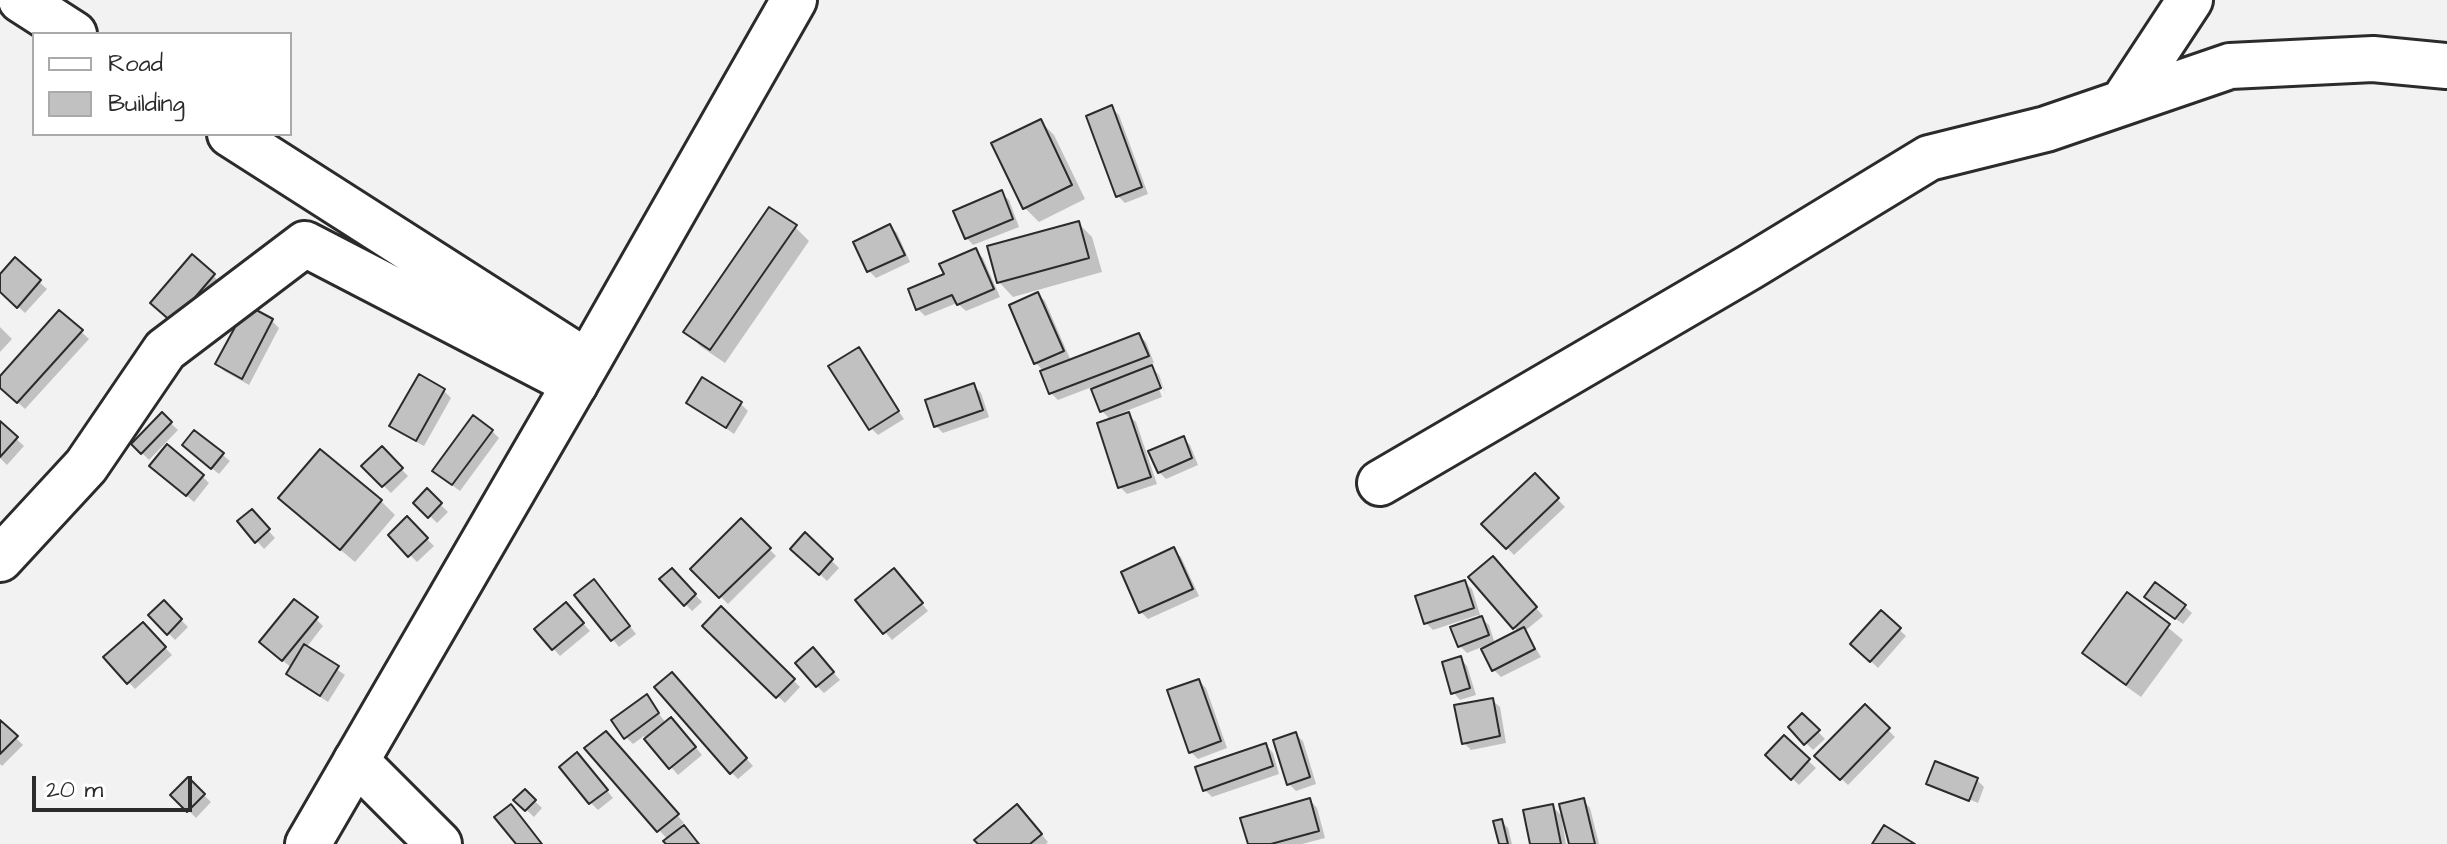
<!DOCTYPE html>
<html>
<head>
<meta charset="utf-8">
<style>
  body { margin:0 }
  #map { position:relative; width:2447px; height:844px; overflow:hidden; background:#f2f2f2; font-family:"Architects Daughter",sans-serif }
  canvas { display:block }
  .legend { position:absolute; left:32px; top:32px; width:260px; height:104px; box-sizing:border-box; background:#fff; border:2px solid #aaa; margin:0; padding:10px 14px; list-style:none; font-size:24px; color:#2b2b2b }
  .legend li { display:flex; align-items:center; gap:16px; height:40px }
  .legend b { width:40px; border:2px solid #aaa }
  .scale { position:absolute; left:32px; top:776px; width:160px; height:36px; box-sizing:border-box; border:4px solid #2b2b2b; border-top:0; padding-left:10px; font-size:24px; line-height:28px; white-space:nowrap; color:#2b2b2b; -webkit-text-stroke:6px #fff; paint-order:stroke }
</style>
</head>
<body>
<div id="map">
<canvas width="2447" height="844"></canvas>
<ul class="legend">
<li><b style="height:10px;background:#fff"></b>Road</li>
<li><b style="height:22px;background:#c1c1c1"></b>Building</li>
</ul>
<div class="scale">20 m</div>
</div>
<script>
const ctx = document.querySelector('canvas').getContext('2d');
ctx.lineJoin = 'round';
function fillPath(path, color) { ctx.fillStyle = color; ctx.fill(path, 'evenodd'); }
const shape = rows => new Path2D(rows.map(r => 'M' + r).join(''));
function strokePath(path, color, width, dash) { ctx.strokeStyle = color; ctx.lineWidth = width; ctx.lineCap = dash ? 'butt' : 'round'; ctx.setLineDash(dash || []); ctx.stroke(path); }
fillPath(shape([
  [1112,108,1119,115,1148,194,1125,203,1118,196],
  [1040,121,1054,135,1085,199,1039,222,1024,207],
  [1001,193,1009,200,1019,227,973,245,966,237],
  [1078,223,1092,237,1102,272,1013,297,999,282],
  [890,226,897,233,910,262,876,278,869,271],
  [795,227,809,241,725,363,700,346,686,331],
  [976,251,983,258,1000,297,966,311,957,303,925,316,918,309,946,275],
  [193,257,221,283,181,329],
  [15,260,47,289,25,313,0,290,0,277],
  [1038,294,1045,301,1071,361,1139,335,1146,342,1154,363,1149,365,1159,375,1166,395,1157,374,1153,374,1162,397,1111,417,1113,420,1128,415,1136,422,1157,484,1127,494,1120,487,1111,420,1102,411,1092,387,1058,400,1051,393,1044,372,1036,363,1011,306],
  [248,308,272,321,279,328,249,385,224,371,217,364],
  [60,312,89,339,25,409,0,386,0,379],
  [0,327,12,339,0,352],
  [858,350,904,419,878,435,871,428],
  [974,386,981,393,989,417,943,433,936,426],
  [444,391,451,398,424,446,399,433,392,425],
  [688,402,741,404,748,411,734,434],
  [162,415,178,430,149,460,133,444],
  [0,424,24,446,7,465,0,458],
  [492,431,499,438,460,491,442,478],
  [194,432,230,461,219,474,191,452],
  [1183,438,1190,445,1198,465,1166,479,1159,472],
  [382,449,408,476,391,493,364,466],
  [159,472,202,476,209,483,194,502],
  [1535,476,1565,507,1514,555,1484,524],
  [427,491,448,512,437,523,416,502],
  [381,501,395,515,355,562,295,512],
  [258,519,275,538,264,549,240,522],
  [407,519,434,546,417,562,390,535],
  [741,521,776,556,728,604,693,569],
  [805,535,839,568,827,581,793,548],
  [1173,550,1181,557,1199,596,1148,619,1141,612],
  [1500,566,1543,616,1525,631,1541,657,1501,677,1494,670,1482,647,1467,653,1460,646,1480,619,1478,615,1433,630,1426,623,1464,582,1472,589,1481,618,1489,625,1495,644,1519,632,1514,627],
  [672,571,702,602,692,611,662,579],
  [901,578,928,611,892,640,858,600],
  [601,589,636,634,619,647,577,595],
  [2128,595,2183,640,2141,697,2099,667,2085,653],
  [164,603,188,627,175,640,151,615],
  [2154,604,2184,606,2192,613,2183,624],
  [721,609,800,687,785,703,705,626],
  [573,612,590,631,560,656,537,630],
  [1881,613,1906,636,1878,668,1853,644],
  [316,619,323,626,306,648,345,675,328,702,295,681,288,674,292,668,268,649],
  [143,624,172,655,135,689,106,658],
  [820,657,840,680,824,693,817,686],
  [1460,658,1467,666,1476,695,1460,700,1453,692],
  [1199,681,1206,688,1227,748,1198,759,1191,752],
  [679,682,753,766,738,779,731,772],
  [646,697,666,723,678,726,702,755,678,775,644,736,633,744,626,737],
  [1492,700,1500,707,1506,743,1471,750,1464,743],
  [1865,707,1895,737,1848,785,1817,756],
  [1802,715,1825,739,1813,750,1790,727],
  [0,722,23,745,2,766,0,764],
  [1295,734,1303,741,1316,784,1296,791,1289,784],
  [1784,738,1816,768,1799,785,1768,755],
  [613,740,684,823,681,825,698,844,668,844,668,840,587,749],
  [1266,745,1273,753,1279,774,1212,797,1205,790],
  [584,762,613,798,598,810,591,803],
  [188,780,211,802,196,818,173,795],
  [1977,780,1984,787,1978,803,1935,785,1935,789,1929,783],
  [525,792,542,808,534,817,516,800],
  [1310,800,1317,808,1325,838,1302,844,1250,844],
  [1583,800,1590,808,1599,844,1571,844],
  [1552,806,1561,815,1566,844,1532,844],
  [1024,813,1048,842,1046,844,981,844],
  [1501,821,1508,828,1512,844,1501,844]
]), '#0003');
const building = shape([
  [1112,105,1142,187,1116,197,1086,116,1112,105],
  [1041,119,1072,185,1023,209,991,143,1041,119],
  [1002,190,1013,219,965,239,953,211,1002,190],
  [769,207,797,225,710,350,683,332,769,207],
  [1079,221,1089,258,997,283,987,246,1079,221],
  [890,224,905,255,867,272,853,242,890,224],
  [976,248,994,289,957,305,952,295,916,310,908,289,944,274,939,264,976,248],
  [192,254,215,274,173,323,150,303,192,254],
  [15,257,41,280,17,308,0,292,0,274,15,257],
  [1038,292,1064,351,1034,364,1009,305,1038,292],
  [247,305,273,319,242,379,215,364,247,305],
  [59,310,83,330,17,403,0,388,0,376,59,310],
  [1139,333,1149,356,1049,394,1040,371,1139,333],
  [859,347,899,411,869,430,828,366,859,347],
  [1152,365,1161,388,1100,412,1091,389,1152,365],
  [419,374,445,389,416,441,389,426,419,374],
  [702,377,742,402,726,428,686,403,702,377],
  [974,383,983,410,934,427,925,400,974,383],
  [162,412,172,422,141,454,131,444,162,412],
  [1129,412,1151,477,1118,488,1097,423,1129,412],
  [473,415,493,430,452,485,432,471,473,415],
  [0,421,18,437,0,457,0,421],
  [194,430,224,453,211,469,182,445,194,430],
  [1184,436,1192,458,1158,473,1148,451,1184,436],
  [167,444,204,475,186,496,149,466,167,444],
  [382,446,403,468,382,487,361,466,382,446],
  [320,449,382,500,340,550,278,498,320,449],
  [1535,473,1559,498,1506,549,1481,524,1535,473],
  [427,488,442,503,428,518,413,503,427,488],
  [252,509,270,529,255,543,237,521,252,509],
  [407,516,428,538,408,557,388,535,407,516],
  [741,518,771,548,719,598,690,569,741,518],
  [805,532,833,559,819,575,790,549,805,532],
  [1174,547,1193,589,1139,613,1121,572,1174,547],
  [1493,556,1537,607,1513,629,1468,577,1493,556],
  [672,568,696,594,684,606,659,579,672,568],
  [894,568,923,603,883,634,855,600,894,568],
  [594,579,630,626,611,641,574,595,594,579],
  [1465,580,1474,608,1424,624,1415,596,1465,580],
  [2155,582,2186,605,2175,619,2144,597,2155,582],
  [2127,592,2170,624,2126,685,2082,653,2127,592],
  [294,599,318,617,282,661,259,642,294,599],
  [164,600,182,619,167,635,148,615,164,600],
  [566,602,584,623,552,650,534,629,566,602],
  [721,606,795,679,776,698,702,626,721,606],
  [1881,610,1901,628,1870,662,1850,644,1881,610],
  [1482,616,1489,635,1458,647,1450,627,1482,616],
  [143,622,166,647,127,684,103,657,143,622],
  [1524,627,1535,649,1492,671,1481,649,1524,627],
  [304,644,339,666,320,696,286,674,304,644],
  [813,647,834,672,816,687,795,663,813,647],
  [1461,656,1470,688,1451,694,1442,662,1461,656],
  [672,672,747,758,730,774,654,687,672,672],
  [1199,679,1221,741,1189,753,1167,690,1199,679],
  [647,694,659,713,624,739,611,720,647,694],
  [1493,698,1500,736,1462,744,1454,705,1493,698],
  [1865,704,1890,728,1840,780,1814,756,1865,704],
  [1802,713,1820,730,1804,745,1788,727,1802,713],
  [671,717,696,747,669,769,644,739,671,717],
  [0,720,18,736,0,754,0,720],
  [606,731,679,814,657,832,584,748,606,731],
  [1296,732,1310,777,1287,785,1273,740,1296,732],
  [1784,735,1810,759,1791,780,1765,755,1784,735],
  [1266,743,1273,766,1203,791,1195,767,1266,743],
  [577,752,608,790,589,804,559,767,577,752],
  [1935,761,1978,778,1969,801,1926,784,1935,761],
  [188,777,205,794,187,812,170,795,188,777],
  [525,789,536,800,525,811,513,800,525,789],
  [1310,798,1319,831,1271,844,1248,844,1240,818,1310,798],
  [1584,798,1595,844,1569,844,1559,804,1584,798],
  [511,804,542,844,516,844,494,817,511,804],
  [1017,804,1042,834,1030,844,978,844,974,840,1017,804],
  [1553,804,1561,844,1530,844,1523,810,1553,804],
  [1502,819,1508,844,1499,844,1493,821,1502,819],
  [684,825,699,844,666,844,663,841,684,825],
  [1884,825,1915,844,1872,844,1884,825]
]);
fillPath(building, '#c1c1c1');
strokePath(building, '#2b2b2b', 2);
const minor = shape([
  [21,0,74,34],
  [2123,102,2190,0],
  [230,134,579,357],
  [1380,483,1750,267,1929,158,2046,129,2230,66,2373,59,2447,66],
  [0,559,86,466,165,350,305,244,575,384],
  [356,761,439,844]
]);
const secondary = shape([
  [308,844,587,363,794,0]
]);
strokePath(minor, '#2b2b2b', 50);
strokePath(secondary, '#2b2b2b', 50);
strokePath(minor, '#fff', 44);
strokePath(secondary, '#fff', 44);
</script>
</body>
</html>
